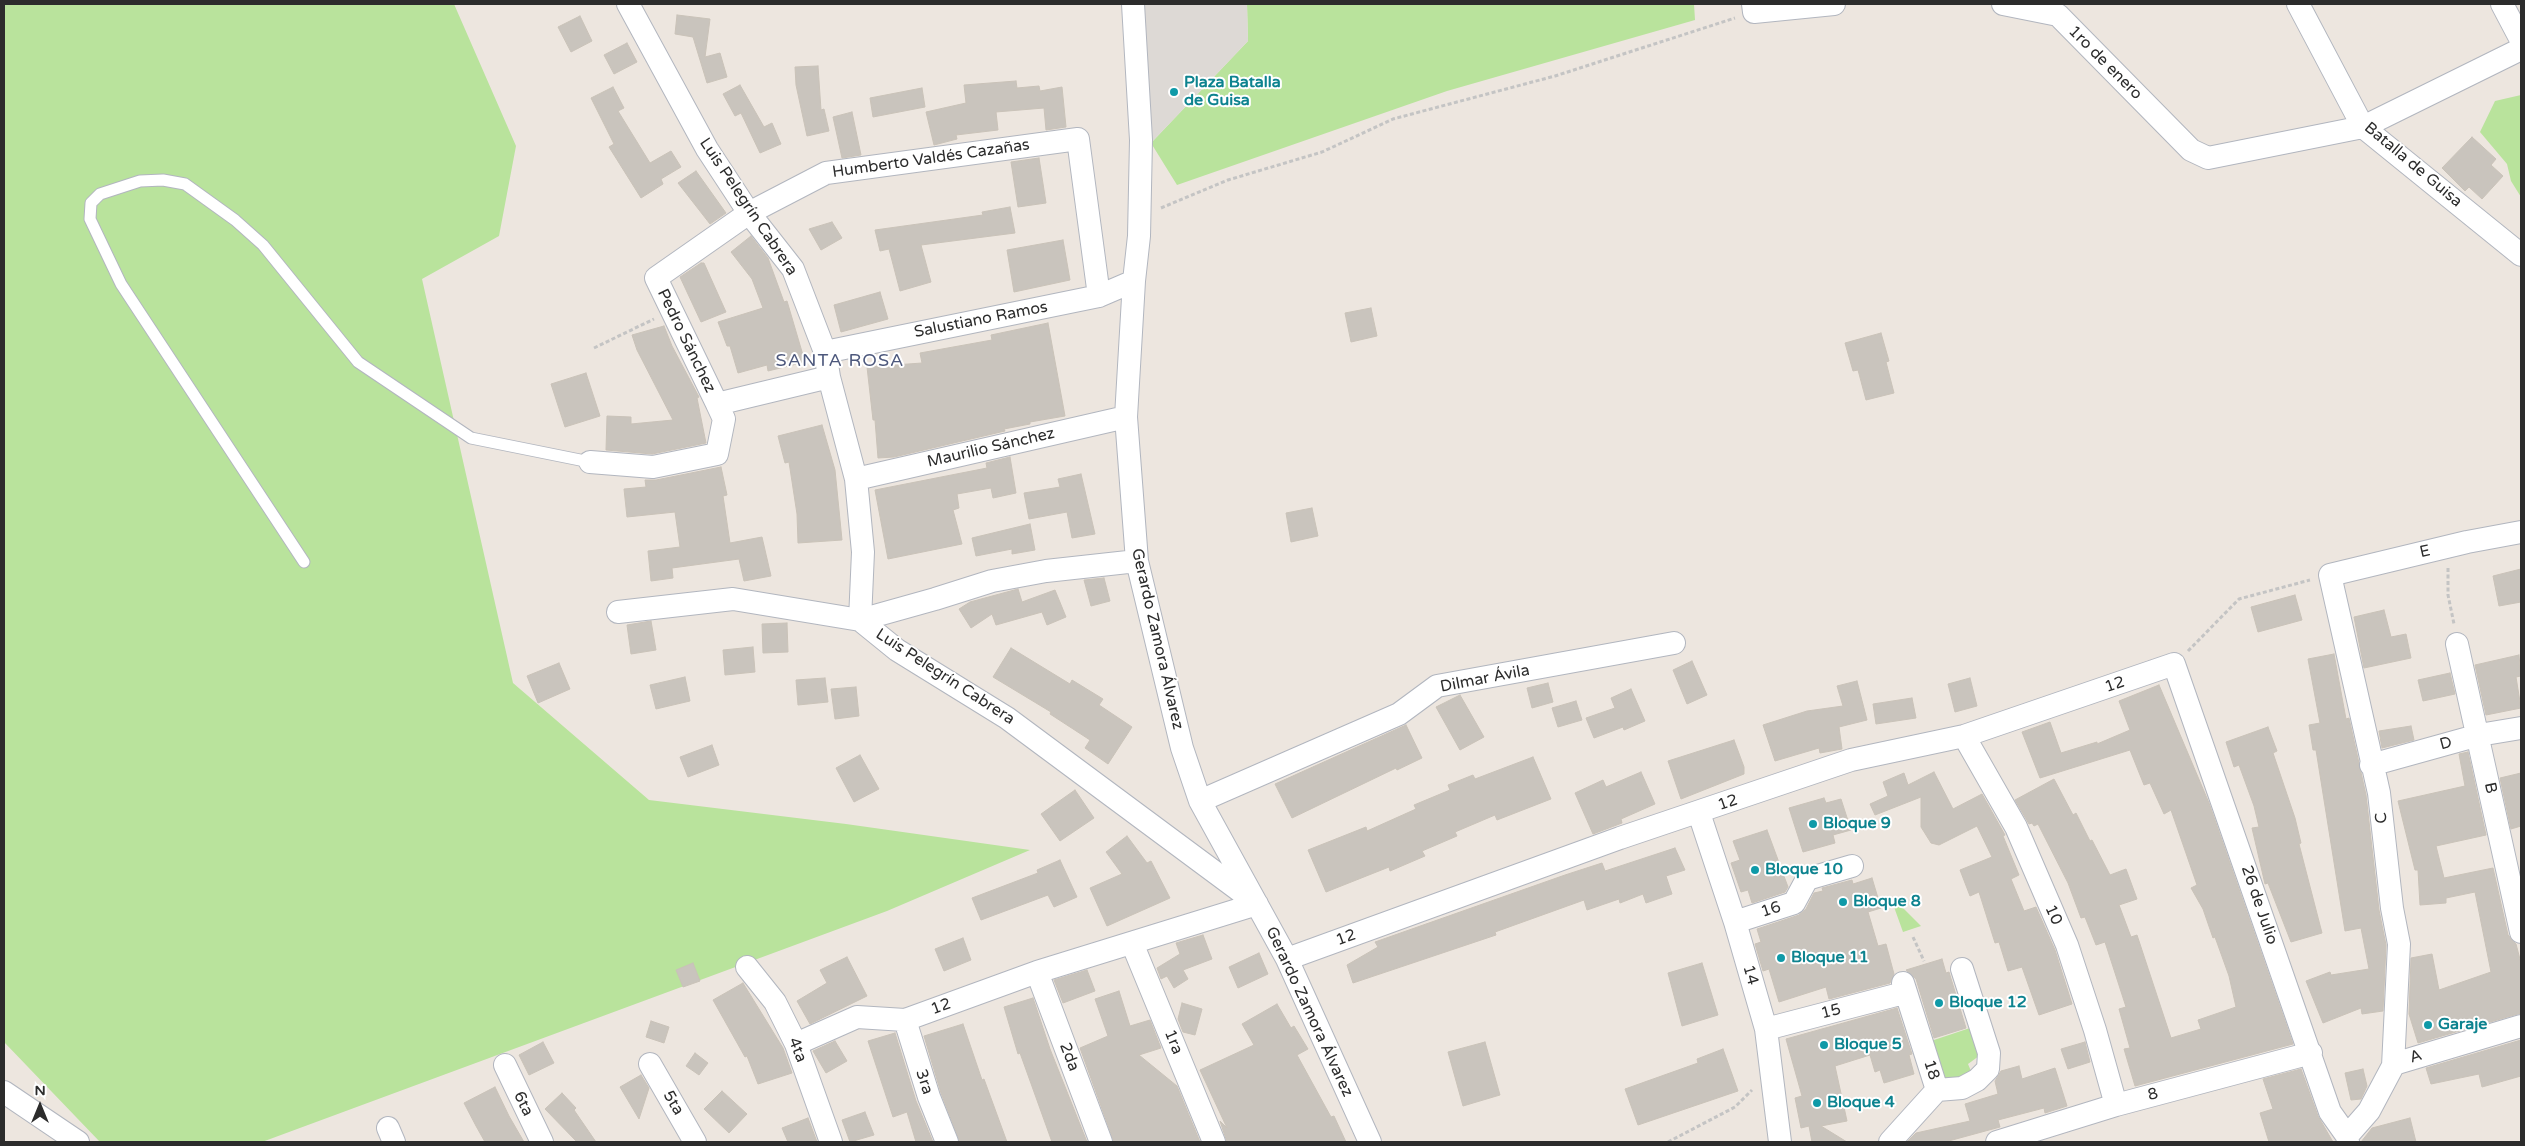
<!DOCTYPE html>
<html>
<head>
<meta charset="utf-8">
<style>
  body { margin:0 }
  #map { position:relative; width:2525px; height:1146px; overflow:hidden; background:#ede6df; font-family:"Varela Round",sans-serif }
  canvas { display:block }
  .frame { position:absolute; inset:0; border:5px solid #2c2c2c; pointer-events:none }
  .north { position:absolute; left:15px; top:1081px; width:50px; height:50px; -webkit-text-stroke:4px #fff; paint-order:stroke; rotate:0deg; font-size:14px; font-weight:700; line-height:20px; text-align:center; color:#2c2c2c }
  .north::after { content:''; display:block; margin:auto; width:18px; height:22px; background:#2c2c2c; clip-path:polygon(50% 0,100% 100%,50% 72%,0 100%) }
</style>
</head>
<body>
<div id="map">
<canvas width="2525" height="1146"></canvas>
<div class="frame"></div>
<div class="north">N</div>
</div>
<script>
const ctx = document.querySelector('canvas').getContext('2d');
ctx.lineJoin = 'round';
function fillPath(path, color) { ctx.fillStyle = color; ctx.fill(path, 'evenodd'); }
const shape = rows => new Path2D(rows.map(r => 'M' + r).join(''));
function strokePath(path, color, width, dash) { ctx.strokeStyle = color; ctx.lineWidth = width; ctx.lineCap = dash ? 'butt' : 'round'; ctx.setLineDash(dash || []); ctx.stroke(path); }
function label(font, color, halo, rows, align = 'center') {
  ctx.font = font + ' "Varela Round",sans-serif'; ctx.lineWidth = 4; ctx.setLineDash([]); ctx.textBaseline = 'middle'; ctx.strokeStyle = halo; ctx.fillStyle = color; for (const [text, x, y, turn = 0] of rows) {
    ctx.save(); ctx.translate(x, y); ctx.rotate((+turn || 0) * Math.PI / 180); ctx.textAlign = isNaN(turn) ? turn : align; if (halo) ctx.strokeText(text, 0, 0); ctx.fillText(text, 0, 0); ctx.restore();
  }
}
fillPath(shape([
  [4,4,454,4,516,146,499,236,422,279,513,683,649,800,846,824,1030,850,887,911,262,1142,100,1142,4,1042],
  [1247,4,1694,4,1695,20,1447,91,1177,185,1151,143,1248,41],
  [2521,95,2521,197,2511,181,2507,164,2480,132,2495,101],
  [1900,905,1921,926,1903,932,1894,907],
  [1970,1028,1979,1056,1968,1064,1973,1076,1943,1084,1931,1041]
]), '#b9e39c');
fillPath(shape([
  [1142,4,1247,4,1248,41,1151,143]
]), '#ddd9d5');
const building = shape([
  [677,15,710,19,705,57,720,53,727,77,707,83,693,37,675,34,677,15],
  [580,16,592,41,571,52,558,27,580,16],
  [627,43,637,62,614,74,604,55,627,43],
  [818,66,821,110,824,109,829,131,807,136,796,85,795,67,818,66],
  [1016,81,1017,88,1039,86,1040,91,1062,87,1066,127,1046,130,1044,108,996,112,998,130,956,135,957,139,934,145,926,112,966,103,964,85,1016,81],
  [740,85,764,127,772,123,781,144,760,153,741,113,735,116,723,94,740,85],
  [613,87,624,108,618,111,650,163,671,151,681,167,661,179,663,184,641,198,609,147,614,144,591,98,613,87],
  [922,88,925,107,873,117,870,98,922,88],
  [852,112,861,155,842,158,833,117,852,112],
  [2472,137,2496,159,2491,165,2503,176,2482,199,2469,187,2465,191,2442,168,2472,137],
  [1039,158,1046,203,1018,207,1011,162,1039,158],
  [696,171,726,213,710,224,678,183,696,171],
  [1010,207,1015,233,921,245,931,282,900,291,889,249,880,251,875,230,983,215,982,212,1010,207],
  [832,222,842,238,821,250,809,229,832,222],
  [751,236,768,258,784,302,787,301,805,362,768,371,767,365,738,373,730,346,727,346,718,322,763,308,752,279,731,252,751,236],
  [1063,240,1070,280,1014,292,1007,250,1063,240],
  [701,263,704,263,726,312,701,322,680,277,701,263],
  [880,292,888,319,841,332,834,305,880,292],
  [1371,308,1377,336,1351,342,1345,313,1371,308],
  [1048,323,1065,416,1030,422,1030,424,1004,429,1005,431,894,457,878,458,875,420,873,420,867,367,922,363,920,353,992,340,991,335,1048,323],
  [664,326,672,346,699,397,697,398,706,443,652,454,606,450,607,416,631,417,631,424,673,420,637,350,632,335,664,326],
  [1881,333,1889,361,1886,362,1894,393,1866,400,1858,370,1853,371,1845,343,1881,333],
  [586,373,600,416,565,427,551,384,586,373],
  [822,425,835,470,842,540,798,543,797,514,789,462,785,463,778,436,822,425],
  [1010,457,1016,493,993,498,991,488,957,494,959,508,953,510,962,544,888,559,875,490,987,468,986,463,1010,457],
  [721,467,727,495,723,496,730,543,762,537,771,576,744,581,739,559,672,568,673,578,651,581,648,551,680,547,675,512,627,517,624,489,646,487,645,480,656,480,721,467],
  [1081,474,1095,534,1072,538,1067,512,1029,519,1024,493,1060,487,1058,479,1081,474],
  [1312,508,1318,536,1291,542,1286,513,1312,508],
  [1030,524,1035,550,1012,554,1012,549,976,556,972,538,1030,524],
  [2521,569,2521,602,2499,606,2493,576,2521,569],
  [1104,578,1110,601,1091,606,1084,580,1104,578],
  [1018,589,1022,602,1055,590,1066,617,1047,625,1042,612,996,625,992,614,971,628,959,609,970,602,1018,589],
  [2295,595,2302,620,2258,632,2251,607,2295,595],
  [2384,610,2391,637,2406,634,2411,658,2364,668,2354,617,2384,610],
  [651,621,656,650,631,654,627,625,651,621],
  [787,623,788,652,763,653,762,624,787,623],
  [753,647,755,672,725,675,723,650,753,647],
  [1011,648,1070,684,1072,680,1103,699,1099,705,1132,727,1108,764,1085,748,1090,740,1050,714,1051,712,993,677,1011,648],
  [2334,654,2346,719,2349,718,2366,795,2379,910,2386,945,2383,1011,2362,1014,2361,1008,2323,1023,2306,981,2330,972,2331,975,2369,969,2361,928,2345,931,2316,750,2313,750,2309,725,2320,723,2308,659,2334,654],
  [2519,655,2521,676,2516,677,2521,708,2486,715,2475,665,2519,655],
  [1692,661,1707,695,1687,704,1673,670,1692,661],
  [559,663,570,689,538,703,527,676,559,663],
  [2450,673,2455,694,2423,701,2418,680,2450,673],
  [685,677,690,701,656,709,650,685,685,677],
  [825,678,828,702,798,705,796,680,825,678],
  [1970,678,1977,706,1955,712,1948,684,1970,678],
  [1857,681,1867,720,1839,727,1842,749,1820,753,1819,748,1775,761,1763,725,1807,711,1843,706,1837,686,1857,681],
  [1548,683,1553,702,1532,708,1527,688,1548,683],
  [2159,685,2209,803,2293,1044,2135,1086,2124,1049,2130,1048,2119,1009,2126,1007,2105,942,2096,945,2085,917,2081,918,2068,883,2038,824,2034,826,2032,823,2029,824,2015,800,2054,779,2073,815,2076,813,2090,841,2092,840,2110,875,2126,869,2137,899,2119,905,2131,937,2137,935,2171,1038,2201,1029,2198,1020,2236,1007,2229,976,2215,937,2213,938,2203,909,2191,888,2197,885,2171,810,2164,814,2150,783,2144,785,2130,750,2040,778,2022,732,2050,722,2061,753,2097,742,2097,744,2130,730,2119,701,2159,685],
  [856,687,859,716,835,719,831,689,856,687],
  [1631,689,1645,721,1624,730,1623,727,1594,738,1586,718,1615,708,1611,698,1631,689],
  [1460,695,1484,737,1460,750,1436,707,1460,695],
  [1912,698,1916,718,1876,724,1873,704,1912,698],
  [1576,701,1582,720,1558,727,1552,708,1576,701],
  [1406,725,1422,758,1397,770,1396,768,1292,818,1275,784,1406,725],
  [2411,726,2414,740,2382,748,2379,731,2411,726],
  [2268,727,2277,751,2273,753,2295,818,2301,843,2299,844,2322,933,2291,942,2268,883,2265,884,2252,828,2259,827,2254,806,2239,765,2234,767,2226,742,2268,727],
  [1734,740,1744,767,1744,774,1681,799,1668,761,1734,740],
  [712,745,719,765,688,777,680,757,712,745],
  [2468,752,2486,835,2436,846,2444,878,2493,868,2508,935,2516,944,2521,963,2521,1013,2418,1043,2409,1014,2411,958,2432,954,2439,990,2491,972,2475,892,2446,898,2446,903,2420,905,2418,870,2415,870,2398,801,2465,786,2459,754,2468,752],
  [860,755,879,789,854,802,836,768,860,755],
  [1533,757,1551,799,1497,820,1495,815,1455,832,1457,836,1422,851,1425,856,1390,871,1389,867,1326,892,1308,850,1366,827,1367,831,1416,809,1414,805,1450,790,1448,785,1473,775,1475,779,1533,757],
  [1641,772,1655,804,1621,819,1622,823,1593,834,1575,793,1603,780,1606,787,1641,772],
  [1934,772,1953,809,1982,794,2005,835,2003,836,2019,875,2011,879,2024,911,2036,907,2055,950,2072,1004,2039,1015,2022,967,2008,971,1999,942,1995,943,1979,892,1970,896,1960,870,1992,857,1977,826,1939,845,1931,843,1921,827,1921,797,1875,815,1870,804,1888,796,1883,782,1904,773,1908,785,1934,772],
  [2521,773,2521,826,2511,829,2500,778,2521,773],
  [1075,790,1094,818,1060,841,1041,814,1075,790],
  [1824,798,1826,803,1841,799,1851,830,1833,835,1835,843,1803,852,1789,808,1824,798],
  [1767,830,1788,887,1785,892,1752,903,1748,890,1741,892,1731,863,1740,860,1733,841,1767,830],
  [1127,836,1147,863,1151,861,1170,898,1107,926,1090,888,1122,874,1106,852,1127,836],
  [1675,848,1685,870,1666,876,1672,894,1646,903,1643,894,1620,903,1619,899,1587,910,1584,900,1495,932,1496,935,1353,983,1347,965,1378,947,1375,942,1565,875,1602,863,1605,871,1675,848],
  [1060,860,1077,897,1054,907,1048,895,981,920,972,898,1038,873,1037,870,1060,860],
  [1872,878,1881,908,1868,912,1878,946,1886,944,1894,974,1890,983,1829,999,1826,987,1779,1002,1769,969,1763,971,1755,944,1761,942,1757,929,1799,915,1806,909,1814,893,1823,891,1822,888,1852,880,1853,884,1872,878],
  [1203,935,1212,959,1183,970,1188,979,1174,988,1167,976,1161,979,1157,968,1180,954,1176,943,1203,935],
  [963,938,971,960,944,971,935,949,963,938],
  [1259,953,1268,974,1238,988,1229,967,1259,953],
  [847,957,867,996,810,1024,797,1001,827,983,820,970,847,957],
  [1942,959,1946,973,1949,972,1966,1028,1934,1038,1916,979,1906,970,1942,959],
  [693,963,700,981,683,987,676,970,693,963],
  [1702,963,1718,1015,1682,1026,1668,973,1702,963],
  [1087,970,1095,991,1063,1003,1054,980,1087,970],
  [743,983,783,1048,792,1073,758,1084,747,1056,745,1057,713,1000,743,983],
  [1119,991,1130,1026,1150,1020,1161,1048,1139,1055,1177,1086,1200,1142,1114,1142,1080,1048,1108,1036,1095,999,1119,991],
  [1033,998,1050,1049,1087,1142,1052,1142,1020,1053,1018,1054,1004,1007,1033,998],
  [1182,1003,1202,1009,1195,1035,1183,1032,1178,1019,1182,1003],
  [1277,1004,1291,1028,1294,1026,1308,1049,1297,1055,1331,1117,1334,1116,1346,1142,1227,1142,1220,1121,1227,1128,1200,1070,1254,1045,1242,1024,1277,1004],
  [1897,1008,1912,1054,1909,1055,1914,1074,1884,1083,1880,1070,1875,1072,1870,1055,1835,1066,1847,1121,1821,1126,1847,1142,1812,1142,1809,1126,1801,1128,1795,1098,1802,1096,1786,1039,1897,1008],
  [651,1021,669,1027,664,1043,646,1037,651,1021],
  [963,1024,982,1080,984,1079,1007,1142,960,1142,941,1093,924,1036,963,1024],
  [895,1033,916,1101,933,1142,916,1142,907,1112,893,1117,868,1041,895,1033],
  [2521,1040,2521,1076,2482,1087,2479,1074,2431,1084,2426,1068,2521,1040],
  [835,1041,847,1061,826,1073,813,1051,835,1041],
  [543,1042,554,1063,529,1075,519,1055,543,1042],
  [1485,1042,1500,1095,1463,1106,1448,1052,1485,1042],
  [2085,1042,2090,1062,2068,1069,2061,1049,2085,1042],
  [1723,1049,1738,1091,1638,1125,1625,1089,1698,1063,1697,1059,1723,1049],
  [695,1053,708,1063,699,1075,686,1066,695,1053],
  [2019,1066,2022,1079,2055,1068,2067,1106,2045,1113,2044,1108,1998,1120,2000,1127,1945,1142,1907,1142,1916,1133,1970,1121,1965,1104,1998,1094,1995,1081,2001,1071,2019,1066],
  [2301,1069,2318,1116,2333,1142,2269,1142,2260,1113,2273,1109,2263,1079,2301,1069],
  [2363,1069,2367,1086,2361,1099,2351,1100,2345,1073,2363,1069],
  [641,1075,649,1088,639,1119,620,1087,641,1075],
  [495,1087,509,1116,524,1142,485,1142,476,1126,464,1103,495,1087],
  [722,1091,747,1114,729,1133,704,1109,722,1091],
  [562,1093,576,1108,574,1110,596,1142,577,1142,545,1109,562,1093],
  [865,1112,874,1135,850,1142,842,1120,865,1112],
  [808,1118,817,1142,788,1142,782,1128,808,1118],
  [2410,1118,2416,1142,2361,1142,2372,1128,2410,1118]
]);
fillPath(building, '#c9c4bd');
strokePath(building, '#c9c2b8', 1);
const service = shape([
  [304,562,121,284,90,219,91,203,100,194,140,181,163,180,185,184,235,220,263,245,358,362,471,438,590,462]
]);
const minor = shape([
  [628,4,707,149,749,213,793,269,825,352,829,377,856,479,863,552,860,620,897,650,1007,718,1251,899],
  [1133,4,1141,140,1139,236,1134,281,1126,417,1137,561,1182,748,1200,801,1287,959,1370,1142],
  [1753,4,1754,12,1834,4],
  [2003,4,2058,15,2191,150,2208,158,2363,127,2521,49],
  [2298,4,2363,127,2521,255],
  [2502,4,2521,40],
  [825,352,1099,296,1134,281],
  [717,404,656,278,749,213,826,173,1078,139,1099,296],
  [590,462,653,467,717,454,724,419,717,404,829,377],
  [856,479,1126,417],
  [618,612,733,599,860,620,935,599,992,581,1046,571,1137,561],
  [2457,644,2521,932],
  [1964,736,2016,827,2067,945,2095,1030,2116,1105],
  [2371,765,2479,735,2521,728],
  [1200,801,1399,714,1437,686,1674,643],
  [1699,813,1735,922,1766,1029,1780,1142],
  [1735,922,1794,903,1807,879,1852,866],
  [1132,943,1214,1142],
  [1287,959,1620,838,1851,760,1964,736,2174,664,2330,1112,2347,1136,2348,1142],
  [747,967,775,1002,796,1044,831,1142],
  [1037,972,1101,1142],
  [905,1020,929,1097,947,1142],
  [1766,1029,1896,995],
  [796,1044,857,1017,905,1020,1037,972,1257,904],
  [650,1064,695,1142],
  [505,1065,542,1142],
  [2393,1066,2399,944,2392,908,2379,793,2330,575,2467,542,2521,532],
  [1937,1090,1962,1088,1977,1080,1988,1069,1989,1053,1962,969],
  [4,1092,78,1142],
  [388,1128,394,1142],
  [2347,1136,2369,1111,2394,1064,2521,1026],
  [1890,1142,1937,1090,1903,983],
  [1997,1142,2116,1105,2311,1053]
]);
strokePath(service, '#b2b6bf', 13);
strokePath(minor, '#b2b6bf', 24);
strokePath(shape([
  [1161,208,1228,180,1322,152,1393,119,1555,76,1735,18],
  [594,348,654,319],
  [2448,568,2448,595,2454,624],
  [2188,651,2239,599,2310,580],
  [1913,937,1924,961],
  [1668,1142,1735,1107,1752,1090]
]), '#c4c4c4', 3, [4, 2.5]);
strokePath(service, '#fff', 11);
strokePath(minor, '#fff', 22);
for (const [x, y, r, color] of [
  [1174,92,5,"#0f9aa8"],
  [1813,824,5,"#0f9aa8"],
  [1755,870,5,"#0f9aa8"],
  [1843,902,5,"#0f9aa8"],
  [1781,958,5,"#0f9aa8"],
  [1939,1003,5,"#0f9aa8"],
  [2428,1025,5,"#0f9aa8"],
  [1824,1045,5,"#0f9aa8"],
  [1817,1103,5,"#0f9aa8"]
]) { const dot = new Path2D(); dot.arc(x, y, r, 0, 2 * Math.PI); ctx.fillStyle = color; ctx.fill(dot); strokePath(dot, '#fff', 2); }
label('16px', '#2c2c2c', '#fff', [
  ["1ro de enero",2105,63,45],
  ["Humberto Valdés Cazañas",931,159,-8],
  ["Batalla de Guisa",2413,165,40],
  ["Luis Pelegrín Cabrera",748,207,56],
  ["Salustiano Ramos",981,320,-11],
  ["Pedro Sánchez",686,341,64],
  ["Maurilio Sánchez",991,448,-13],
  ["E",2425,552,-13],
  ["Gerardo Zamora Álvarez",1157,639,77],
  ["Luis Pelegrín Cabrera",945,677,33],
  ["Dilmar Ávila",1485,679,-11],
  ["12",2115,685,-19],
  ["D",2446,744,-15],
  ["B",2490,788,78],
  ["12",1728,803,-19],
  ["C",2382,818,-96],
  ["26 de Julio",2259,905,71],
  ["16",1771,910,-18],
  ["10",2053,915,66],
  ["12",1346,938,-20],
  ["14",1750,975,74],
  ["12",941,1007,-20],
  ["Gerardo Zamora Álvarez",1309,1012,65],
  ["15",1831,1012,-14],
  ["1ra",1173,1042,68],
  ["4ta",797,1050,68],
  ["2da",1069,1057,69],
  ["A",2416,1057,-18],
  ["18",1931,1070,72],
  ["3ra",924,1082,72],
  ["8",2153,1095,-15],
  ["5ta",673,1103,60],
  ["6ta",523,1104,64]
]);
label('bold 16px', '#0d838f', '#fff', [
  ["Plaza Batalla",1184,83],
  ["de Guisa",1184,101],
  ["Bloque 9",1823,824],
  ["Bloque 10",1765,870],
  ["Bloque 8",1853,902],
  ["Bloque 11",1791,958],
  ["Bloque 12",1949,1003],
  ["Garaje",2438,1025],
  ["Bloque 5",1834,1045],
  ["Bloque 4",1827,1103]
], 'left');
ctx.letterSpacing = '1px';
label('18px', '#4d587c', '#fff', [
  ["SANTA ROSA",840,361]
]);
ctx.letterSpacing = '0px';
</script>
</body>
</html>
